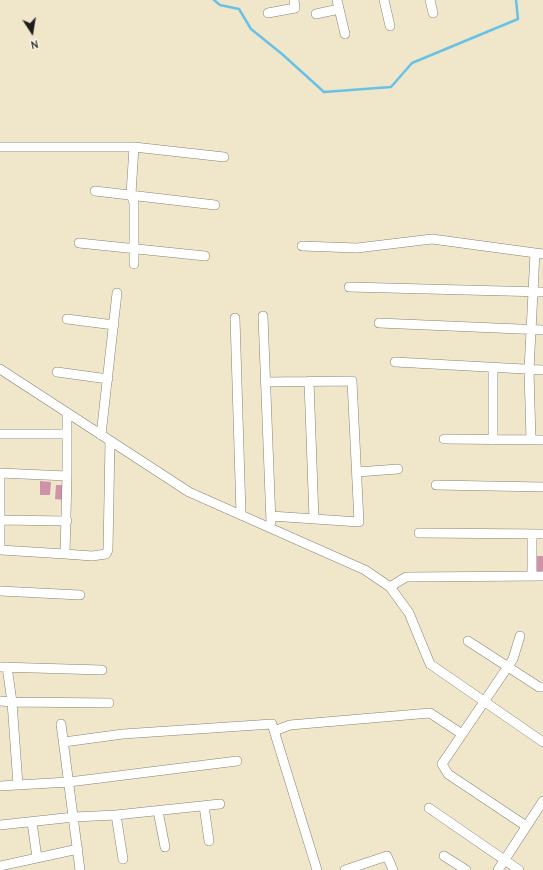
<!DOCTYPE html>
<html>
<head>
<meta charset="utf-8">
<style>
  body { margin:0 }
  #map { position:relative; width:543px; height:870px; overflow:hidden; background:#f0e7ca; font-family:"Comic Neue",sans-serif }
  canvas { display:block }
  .north { position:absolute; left:12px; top:12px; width:40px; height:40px; -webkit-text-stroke:3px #fcf5e5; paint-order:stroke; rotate:168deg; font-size:11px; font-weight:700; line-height:16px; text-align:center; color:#1c1c1c }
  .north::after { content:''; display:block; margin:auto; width:14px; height:18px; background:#1c1c1c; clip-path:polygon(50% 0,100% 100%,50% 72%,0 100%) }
</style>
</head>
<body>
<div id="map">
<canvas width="543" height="870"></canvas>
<div class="north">N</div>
</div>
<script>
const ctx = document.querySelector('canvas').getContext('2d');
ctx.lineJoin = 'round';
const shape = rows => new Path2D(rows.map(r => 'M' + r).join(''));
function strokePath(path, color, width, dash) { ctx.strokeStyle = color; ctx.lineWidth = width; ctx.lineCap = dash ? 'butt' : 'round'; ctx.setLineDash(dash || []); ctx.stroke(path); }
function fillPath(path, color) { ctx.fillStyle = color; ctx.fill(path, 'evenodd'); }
strokePath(shape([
  [214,0,220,5,239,9,251,29,282,54,324,92,391,87,412,63,518,19,516,0]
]), '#69c1e6', 2.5);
fillPath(shape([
  [40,481,51,482,50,495,40,495],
  [56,485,64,485,64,500,55,499],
  [533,556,543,556,543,572,532,572]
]), '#ce93a9');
const street = shape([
  [337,0,345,34],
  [384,0,390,26],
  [430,0,433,13],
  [268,13,295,8,294,0],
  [316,14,339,9],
  [0,147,134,147,224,157],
  [134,147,131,194,134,203,134,264],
  [95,191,215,205],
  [79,243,205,256],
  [302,246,357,248,432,239,543,254],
  [349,287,543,292],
  [263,316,271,522],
  [235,318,241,514],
  [67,319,114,325],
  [379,323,543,330],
  [395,362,543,370],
  [493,368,493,440],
  [0,369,189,492,365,570,390,587,409,613,430,664,543,742],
  [57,372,108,379],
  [309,381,314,519],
  [265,382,352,381,359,522,271,516],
  [67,413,67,476],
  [0,434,66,434],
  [101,435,117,293],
  [444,439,543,440],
  [531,440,529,370,535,253],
  [357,472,398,469],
  [436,485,543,487],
  [1,520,67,521],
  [419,533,543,534],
  [0,550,0,473,67,476,65,554,92,556,106,554,108,550,110,441],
  [1,550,65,554],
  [532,575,532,534],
  [390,587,406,577,543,576],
  [0,591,80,595],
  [520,636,513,659,442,764,448,774,526,826],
  [468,641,539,687,543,687],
  [0,667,102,670],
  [7,667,12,702,109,703],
  [0,701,12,702,18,785],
  [61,724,80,870],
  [274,731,290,725,430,713,462,734],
  [64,742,123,734,272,724,317,870],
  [0,786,69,782,237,761],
  [204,806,209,841],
  [429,808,519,870],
  [158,811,165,847],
  [116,815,123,859],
  [32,822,37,858],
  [0,825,74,817,116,815,220,804],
  [444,856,466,870],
  [0,866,78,849],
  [345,870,387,856,393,870],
  [498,870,543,801]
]);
strokePath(street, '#868273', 10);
strokePath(street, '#fff', 9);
</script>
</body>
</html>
